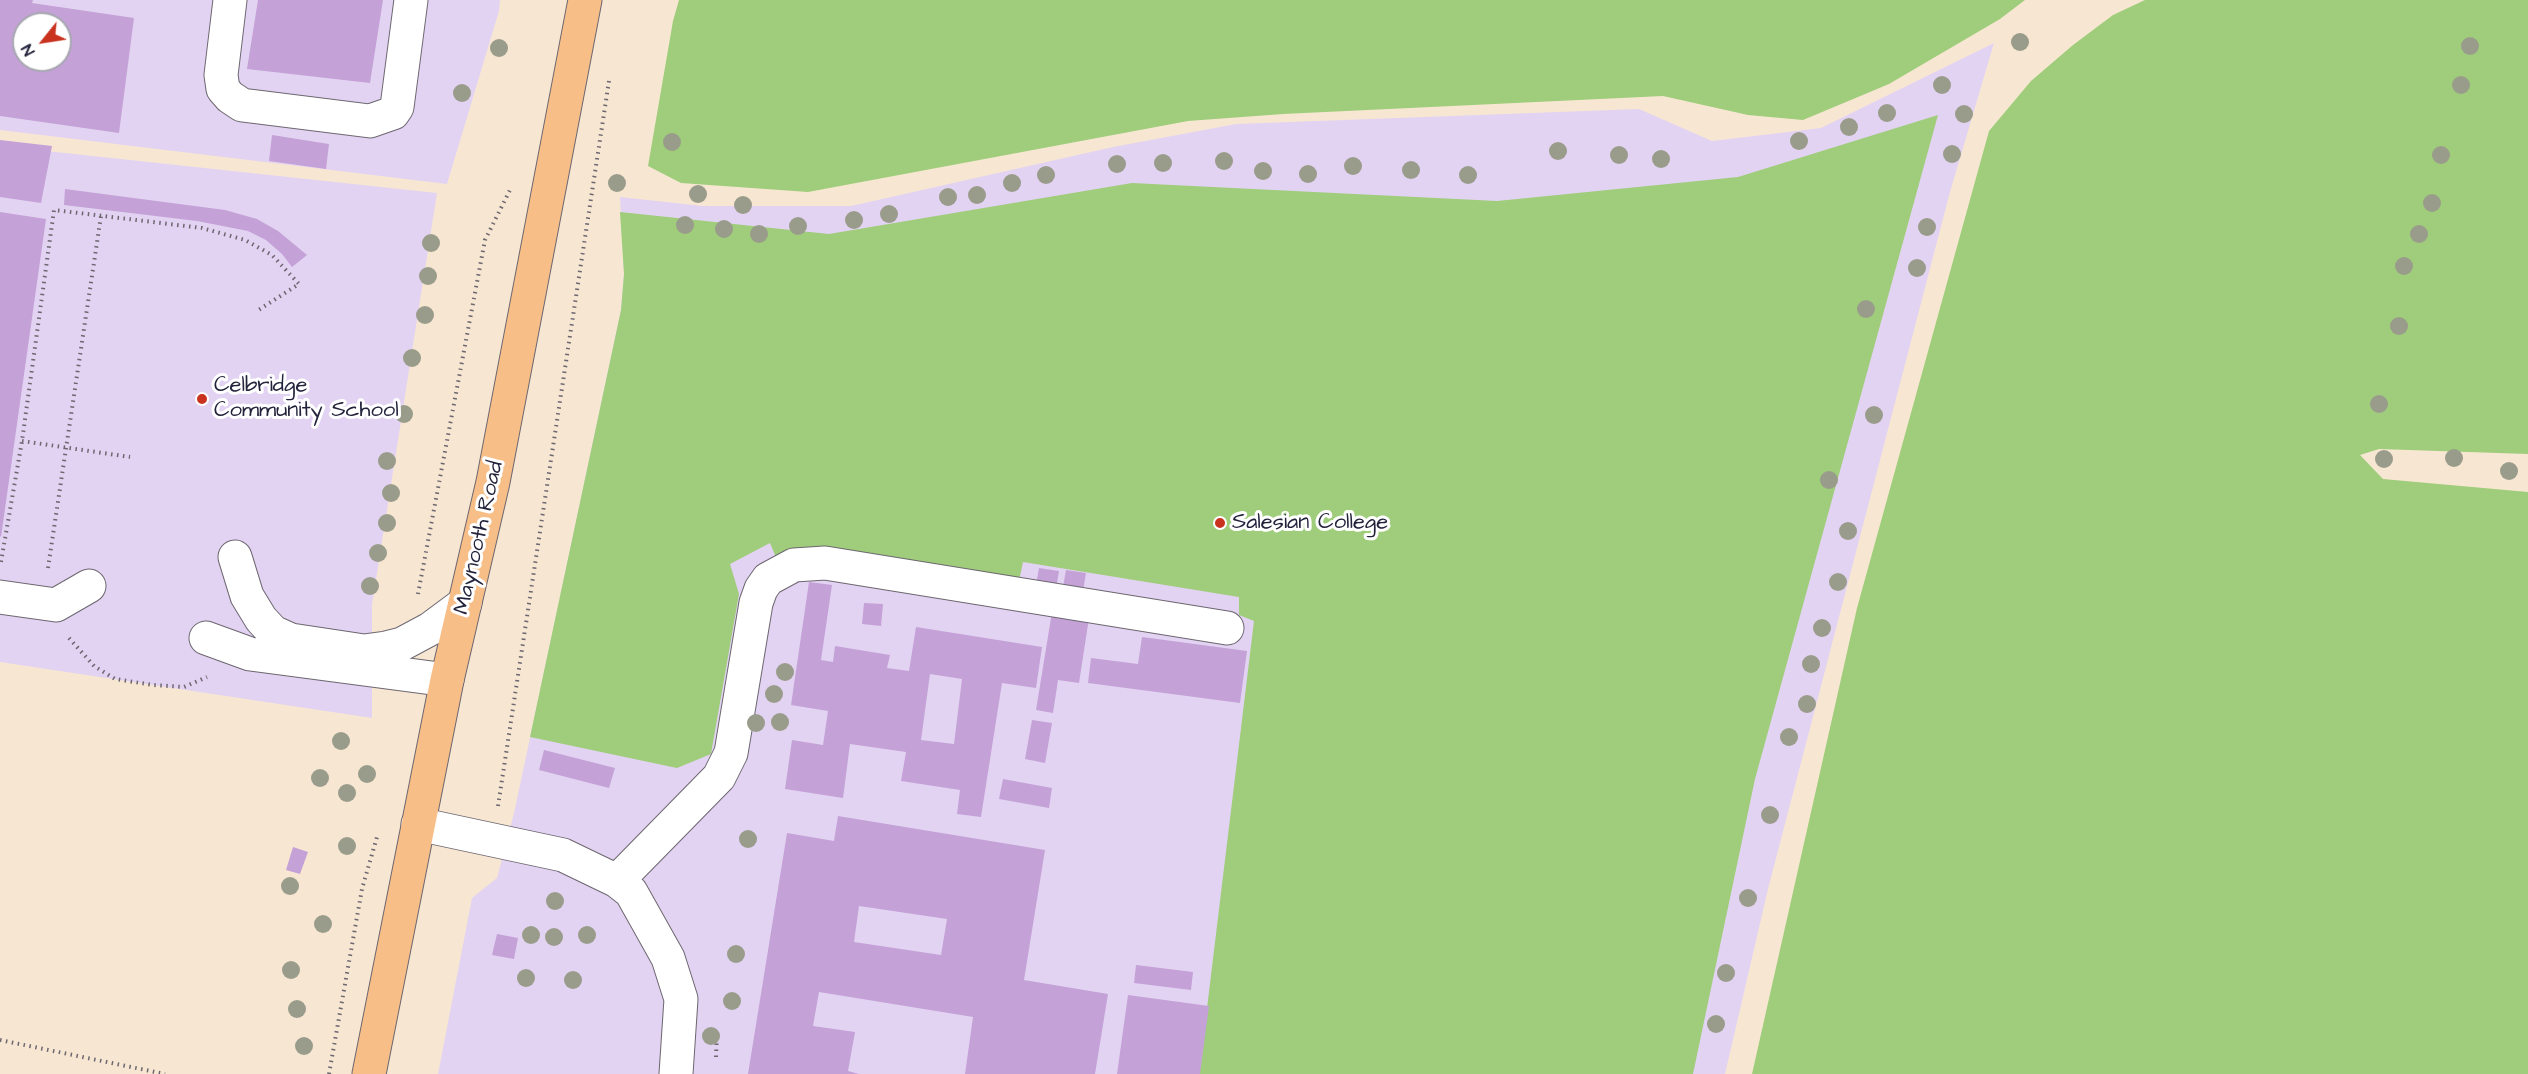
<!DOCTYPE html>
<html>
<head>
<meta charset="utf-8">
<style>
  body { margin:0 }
  #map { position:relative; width:2528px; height:1074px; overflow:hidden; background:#f7e7d2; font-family:"Architects Daughter",sans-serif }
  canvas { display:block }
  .north { position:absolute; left:12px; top:12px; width:60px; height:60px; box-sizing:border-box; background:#fff; border:2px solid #a7a7b1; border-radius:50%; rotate:240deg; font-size:16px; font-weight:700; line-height:24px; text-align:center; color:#22223b }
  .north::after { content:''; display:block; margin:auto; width:21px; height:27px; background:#c8321e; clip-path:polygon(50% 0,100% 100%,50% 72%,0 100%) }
</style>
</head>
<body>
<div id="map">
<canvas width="2528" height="1074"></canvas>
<div class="north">N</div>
</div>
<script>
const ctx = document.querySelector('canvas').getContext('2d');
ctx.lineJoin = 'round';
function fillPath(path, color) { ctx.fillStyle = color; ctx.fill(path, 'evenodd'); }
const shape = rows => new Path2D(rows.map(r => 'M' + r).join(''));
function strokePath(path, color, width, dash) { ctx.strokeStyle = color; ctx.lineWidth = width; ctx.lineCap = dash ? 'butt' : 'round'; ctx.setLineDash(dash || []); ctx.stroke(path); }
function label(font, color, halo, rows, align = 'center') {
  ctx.font = font + ' "Architects Daughter",sans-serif'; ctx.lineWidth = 6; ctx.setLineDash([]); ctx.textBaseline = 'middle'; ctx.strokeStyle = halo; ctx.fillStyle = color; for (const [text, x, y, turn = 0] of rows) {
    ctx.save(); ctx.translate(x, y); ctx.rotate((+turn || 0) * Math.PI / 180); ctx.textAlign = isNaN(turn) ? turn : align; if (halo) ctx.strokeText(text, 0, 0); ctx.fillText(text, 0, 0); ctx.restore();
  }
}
fillPath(shape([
  [0,0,500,0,499,11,447,184,0,130],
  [24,24,60,24,60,60,24,60],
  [1994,43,1950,192,1768,889,1725,1074,438,1074,472,898,497,878,514,813,621,310,624,274,620,197,703,206,851,206,1113,147,1236,124,1639,109,1712,141,1821,128],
  [0,146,437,193,372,605,372,718,0,662]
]), '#e3d3f2');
fillPath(shape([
  [679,0,2025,0,2000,19,1889,84,1803,120,1748,115,1663,96,1283,114,1188,121,808,192,681,183,648,166,673,21],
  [2145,0,2528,0,2528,454,2379,449,2360,455,2383,479,2528,492,2528,1074,1752,1074,1857,608,1989,131,2031,81,2073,45,2113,15],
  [1938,115,1755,779,1693,1074,1199,1074,1254,621,1239,615,1239,597,1023,562,1019,581,778,562,770,543,730,564,739,594,711,754,677,768,530,737,621,310,624,274,620,212,829,234,1132,183,1497,201,1738,177]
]), '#9fcd7b');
fillPath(shape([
  [0,0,33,0,32,3,134,18,119,133,0,116],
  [24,24,60,24,60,60,24,60],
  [258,0,383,0,370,83,247,69],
  [272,135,329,144,326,169,269,161],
  [0,140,52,146,41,203,0,197],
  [65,189,225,210,257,219,278,231,307,255,292,267,282,254,266,240,248,231,197,221,64,205],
  [0,212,46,219,1,537,0,536],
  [1039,568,1059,571,1056,589,1036,585],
  [1066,570,1086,573,1083,591,1063,587],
  [809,582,832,585,821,660,833,662,835,646,890,655,887,668,909,671,916,627,1042,647,1036,688,1002,683,981,817,957,814,960,790,901,781,906,752,850,744,843,798,785,789,792,740,823,745,828,711,791,705],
  [930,674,962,679,954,744,921,740],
  [864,603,883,604,881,626,862,624],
  [1052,612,1089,618,1079,683,1058,680,1053,713,1036,710],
  [1142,637,1247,651,1240,703,1088,683,1091,658,1138,664],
  [1032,720,1052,723,1045,763,1025,759],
  [544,750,615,768,609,788,539,770],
  [1003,779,1052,788,1049,808,999,799],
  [838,816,1045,850,1024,980,1108,994,1095,1074,965,1074,973,1017,819,992,813,1026,855,1032,848,1071,859,1074,748,1074,787,833,834,841],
  [859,906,947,919,941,955,854,942],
  [293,847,308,852,300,874,286,870],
  [497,934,518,938,514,959,492,955],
  [1136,965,1193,972,1191,990,1134,983],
  [1128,995,1209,1006,1200,1074,1117,1074]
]), '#c4a1d7');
const minor = shape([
  [230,0,221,75,223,89,230,97,242,105,370,121,393,113,397,107,411,0],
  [235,557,247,596,261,619,273,632,291,640,364,651,386,648,402,644,430,629,465,603],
  [0,597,56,605,89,586],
  [206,638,250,654,447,680],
  [418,824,563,855,617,881,631,892,668,958,681,999,676,1074],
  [617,881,719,777,731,753,756,603,761,589,768,579,794,565,825,563,1227,628]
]);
const major = shape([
  [369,1074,447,680,493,482,585,0]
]);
strokePath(minor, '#6d6770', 35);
strokePath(major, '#6d6770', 35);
strokePath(shape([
  [22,441,130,457],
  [1,562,22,441,54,210,202,228,245,240,272,255,299,284,257,311],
  [48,568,101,216],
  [418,594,485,240,510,190],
  [69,638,94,666,115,679,153,685,184,687,207,677],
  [498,806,609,81],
  [0,1040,165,1074],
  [716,1057,717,1032],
  [329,1074,362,889,377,837]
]), '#6d6770', 4, [1.5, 4.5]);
strokePath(minor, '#fff', 33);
strokePath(major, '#f7be88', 33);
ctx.fillStyle = '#9a9c8b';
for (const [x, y] of [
  [2020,42],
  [2470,46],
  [499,48],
  [1942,85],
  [2461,85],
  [462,93],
  [1887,113],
  [1964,114],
  [1849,127],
  [1799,141],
  [672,142],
  [1558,151],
  [1952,154],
  [1619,155],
  [2441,155],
  [1661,159],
  [1224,161],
  [1163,163],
  [1117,164],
  [1353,166],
  [1411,170],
  [1263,171],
  [1308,174],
  [1046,175],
  [1468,175],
  [617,183],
  [1012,183],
  [698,194],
  [977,195],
  [948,197],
  [2432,203],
  [743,205],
  [889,214],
  [854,220],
  [685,225],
  [798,226],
  [1927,227],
  [724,229],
  [759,234],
  [2419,234],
  [431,243],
  [2404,266],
  [1917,268],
  [428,276],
  [1866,309],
  [425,315],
  [2399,326],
  [412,358],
  [2379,404],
  [404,414],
  [1874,415],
  [2454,458],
  [2384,459],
  [387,461],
  [2509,471],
  [1829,480],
  [391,493],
  [387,523],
  [1848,531],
  [378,553],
  [1838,582],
  [370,586],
  [1822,628],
  [1811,664],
  [785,672],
  [774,694],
  [1807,704],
  [780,722],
  [756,723],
  [1789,737],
  [341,741],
  [367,774],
  [320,778],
  [347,793],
  [1770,815],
  [748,839],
  [347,846],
  [290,886],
  [1748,898],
  [555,901],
  [323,924],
  [531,935],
  [587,935],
  [554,937],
  [736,954],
  [291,970],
  [1726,973],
  [526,978],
  [573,980],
  [732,1001],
  [297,1009],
  [1716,1024],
  [711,1036],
  [304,1046]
]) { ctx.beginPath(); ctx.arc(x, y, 9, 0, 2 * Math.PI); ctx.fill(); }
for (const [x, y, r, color] of [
  [202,399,6,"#c8321e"],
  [1220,523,6,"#c8321e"]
]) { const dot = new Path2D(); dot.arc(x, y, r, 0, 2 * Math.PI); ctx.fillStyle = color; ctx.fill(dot); strokePath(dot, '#fff', 2); }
label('22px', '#22223b', '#fff', [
  ["Celbridge",214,386],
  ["Community School",214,411],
  ["Salesian College",1232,523]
], 'left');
label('22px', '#22223b', '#fff', [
  ["Maynooth Road",480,538,-77]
]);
</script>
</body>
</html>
